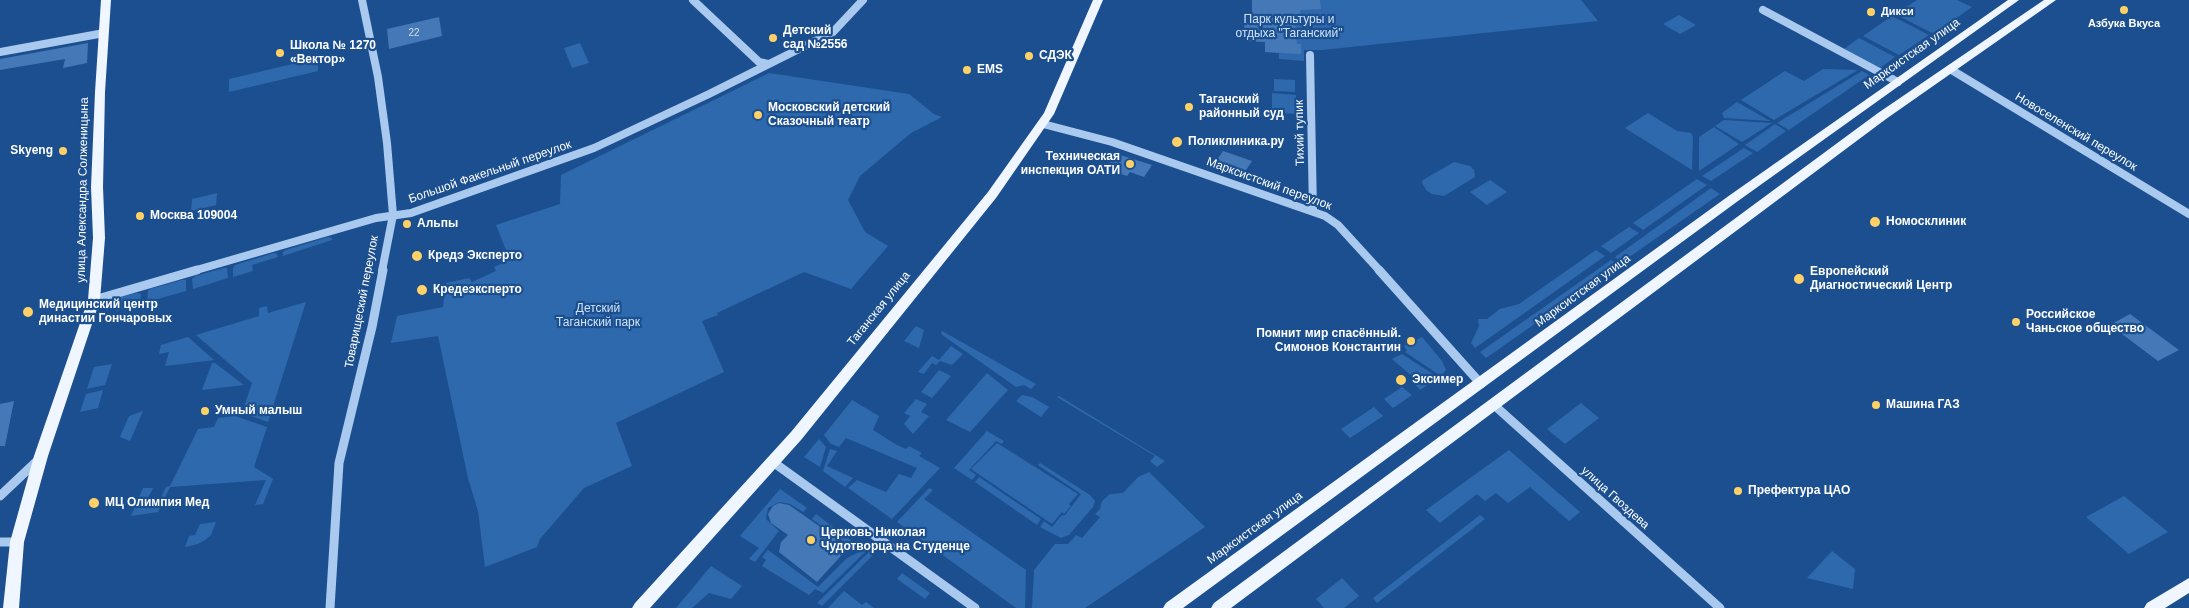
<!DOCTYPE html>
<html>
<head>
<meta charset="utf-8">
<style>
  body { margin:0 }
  canvas { display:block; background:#1b4f8f }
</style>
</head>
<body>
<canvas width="2189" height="608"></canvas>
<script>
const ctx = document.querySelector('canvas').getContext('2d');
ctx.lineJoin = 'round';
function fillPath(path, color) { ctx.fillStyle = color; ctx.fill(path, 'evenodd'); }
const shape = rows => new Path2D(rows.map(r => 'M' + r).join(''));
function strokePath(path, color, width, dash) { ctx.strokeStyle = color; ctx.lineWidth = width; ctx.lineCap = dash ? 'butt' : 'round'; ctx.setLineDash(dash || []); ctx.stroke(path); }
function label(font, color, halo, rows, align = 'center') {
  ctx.font = font + ' Arial,sans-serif'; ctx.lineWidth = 4.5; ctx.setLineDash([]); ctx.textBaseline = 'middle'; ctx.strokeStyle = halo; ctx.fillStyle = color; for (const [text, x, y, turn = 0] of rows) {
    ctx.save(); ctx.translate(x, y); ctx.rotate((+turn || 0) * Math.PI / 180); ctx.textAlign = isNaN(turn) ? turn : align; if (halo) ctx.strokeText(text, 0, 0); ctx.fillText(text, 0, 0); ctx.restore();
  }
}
fillPath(shape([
  [1252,0,1581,0,1598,21,1322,50,1304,50,1304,61,1279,59,1279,53,1265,52,1265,42,1245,41,1244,21,1252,21],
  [1917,0,1957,0,1972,7,1934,34,1895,14],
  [1679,15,1696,25,1680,34,1663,24],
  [1892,16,1929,35,1899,55,1863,36],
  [1859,38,1895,57,1880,68,1844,49],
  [580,43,589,63,572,68,564,48],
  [318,58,318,71,229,92,229,79],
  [1823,69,1858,70,1774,120,1741,100,1785,71,1804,81],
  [1862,71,1869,75,1789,130,1777,123],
  [769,73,909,94,934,114,942,117,911,133,860,176,848,200,865,232,888,246,851,289,804,272,717,313,718,315,702,321,724,372,616,423,632,466,584,488,540,539,537,547,485,567,478,511,468,478,438,336,391,343,397,316,443,307,446,283,469,278,472,282,496,271,494,267,510,260,496,225,560,204,561,175],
  [1274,79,1295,80,1295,92,1274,91],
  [1272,93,1296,95,1296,114,1272,112],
  [1737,102,1770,121,1724,118,1722,113],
  [1648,113,1677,131,1691,133,1693,137,1692,170,1625,128],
  [1724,120,1772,123,1742,142,1715,126],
  [1775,124,1786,131,1757,152,1745,145],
  [1714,127,1739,144,1699,171,1699,137],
  [1744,148,1753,153,1711,181,1702,176],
  [1454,162,1470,166,1474,170,1475,177,1444,196,1432,194,1427,191,1422,183,1423,180],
  [1697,179,1707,185,1643,230,1633,223],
  [1490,180,1507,192,1487,205,1470,192],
  [1711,188,1720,194,1622,262,1615,257],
  [217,193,216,205,191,211,192,199],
  [1629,227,1639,233,1611,253,1601,246],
  [328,237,332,238,332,240,283,256,283,252,286,250],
  [1596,250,1605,256,1475,348,1471,343,1479,326,1478,319,1487,319,1500,309,1519,304],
  [274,253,277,254,278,257,252,265,253,271,233,277,233,268,235,265],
  [1611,260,1619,265,1486,358,1480,352],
  [224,268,227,268,228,278,193,289,192,279,195,276],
  [182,280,186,280,186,291,147,302,148,291,150,289],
  [137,293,141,294,140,304,116,311,120,297],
  [306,302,268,422,242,413,252,383,196,335,259,316,259,308,267,306,268,313],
  [916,326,924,330,919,348,904,341],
  [942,331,1036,384,1031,389,1024,385,1016,387,941,334],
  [188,337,214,360,165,366,169,352,159,354,161,345],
  [1422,337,1442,361,1446,370,1441,376,1405,352,1407,351,1404,346],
  [951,346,963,354,952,365,940,361,936,365,932,363,924,374,918,372,932,356,939,360],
  [1402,354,1439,378,1420,390,1411,380,1413,377,1392,359],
  [212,363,215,363,244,385,202,390],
  [112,364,105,385,87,389,94,367],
  [939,370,951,376,932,398,921,392],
  [987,373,1008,390,970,432,946,420],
  [1402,387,1412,395,1393,408,1384,399],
  [103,390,98,408,80,412,86,394],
  [1022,395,1032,397,1049,407,1041,417,1016,401],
  [1059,396,1165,461,1157,467,1150,461,1155,456,1057,397],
  [916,399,927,404,921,412,929,416,913,434,904,424,910,416,904,413],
  [852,400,879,416,873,430,897,445,906,449,909,446,922,453,919,456,940,468,892,519,848,488,857,480,886,492,899,474,911,478,917,468,846,438,839,447,831,444,824,435],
  [1581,403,1599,418,1565,444,1547,429],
  [1374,407,1383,416,1350,438,1341,429],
  [143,411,130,441,120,437,129,416],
  [235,416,267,427,254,467,273,479,263,504,255,505,266,480,170,487,158,512,131,516,143,488,153,488,148,498,155,498,154,501,160,500,166,487,170,486,198,429,214,427,218,418],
  [987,431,1004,441,1002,444,996,441,969,470,976,475,972,480,954,468],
  [819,439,826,447,820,467,804,457],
  [997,443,1078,494,1069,504,1071,506,1064,514,1062,512,1052,524,971,469],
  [830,449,837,451,827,466,853,478,845,487,823,471],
  [1509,450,1580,512,1569,521,1530,487,1508,503,1496,493,1485,501,1477,494,1440,523,1426,510],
  [1040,463,1090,495,1095,501,1093,507,1069,535,1061,538,1040,527,1044,521,1052,527,1061,516,1065,515,1081,494,1038,465],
  [1149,472,1205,527,1085,608,1032,608,1034,570,1055,544,1068,544,1076,535,1082,538,1100,517,1095,514,1100,509,1102,501,1110,494,1123,493,1138,477],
  [979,477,1041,519,1037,525,975,482],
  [929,488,933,490,924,499,1026,570,1025,608,1016,608,897,522],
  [780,489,807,508,803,512,790,504,779,502,768,508,766,519,779,531,755,562,749,559,759,548,740,536],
  [2124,496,2168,532,2129,554,2086,517],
  [816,514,861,548,852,552,851,547,812,519],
  [1480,515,1485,519,1377,603,1373,598],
  [216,522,211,535,205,540,198,544,185,547,189,536,195,535,200,524],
  [768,550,818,587,847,558,863,550,865,552,823,593,815,589,809,595,762,566,766,560,762,557],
  [1832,551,1855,569,1853,589,1807,578],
  [869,552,873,555,822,606,817,603],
  [711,566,742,586,731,599,709,593,692,608,676,608],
  [902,573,930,593,925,599,897,579],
  [1342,578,1359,596,1344,608,1324,608,1316,599],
  [844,591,862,605,866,602,874,608,828,608]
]), '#2e69ad');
fillPath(shape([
  [1252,0,1320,0,1321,9,1300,10,1302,23,1295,23,1297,44,1301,44,1301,54,1265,52,1265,42,1245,41,1244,21,1252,21],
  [439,17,442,36,389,49,387,29],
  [88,43,87,63,63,68,65,59,0,70,0,59],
  [1223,151,1252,161,1241,178,1212,167],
  [1114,153,1152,165,1144,177,1130,172,1127,176,1115,172,1120,166,1108,162],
  [2130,314,2179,350,2158,361,2110,325],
  [14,401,5,446,0,446,0,404],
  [779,503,789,505,849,547,817,582,779,552,781,542,788,535,771,523,768,514,773,506]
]), '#4478b7');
strokePath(shape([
  [362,0,378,77,387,143,393,215,382,271],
  [693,0,759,62,768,64],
  [1763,10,1898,82],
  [0,52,104,33],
  [1310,55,1313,211],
  [1950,69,2189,214],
  [1043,124,1112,142,1325,216,1338,225,1380,271],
  [193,271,376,218,411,213,594,148,709,94,833,32,863,0]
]), '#a9c9ee', 8);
strokePath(shape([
  [1379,270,1481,384],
  [94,300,197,270],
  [1494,405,1720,608],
  [773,462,975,608],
  [0,496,38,460],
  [0,542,17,542],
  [330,608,339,463,372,327,383,270]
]), '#a9c9ee', 9);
fillPath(shape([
  [101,0,111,0,105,92,103,187,105,238,100,300,48,456,24,542,19,608,3,608,10,542,34,456,88,300,93,238,91,187,95,92,101,0],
  [1093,0,1103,0,1054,114,996,198,801,440,650,608,632,608,635,603,791,432,988,192,1044,113,1093,0],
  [2008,0,2019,0,1738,201,1183,608,1163,608,1166,603,1730,195,2008,0],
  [2044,0,2056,0,1886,119,1231,608,1211,608,1214,603,1878,113,2044,0],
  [2189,578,2189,593,2165,608,2144,608,2147,603,2189,578]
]), '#f0f6ff');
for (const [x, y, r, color] of [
  [2124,10,5,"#ffd166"],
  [1871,12,5,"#ffd166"],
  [773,38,5,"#ffd166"],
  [280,53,5,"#ffd166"],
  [1029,56,5,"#ffd166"],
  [967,70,5,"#ffd166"],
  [1189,107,5,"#ffd166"],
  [758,115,5,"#ffd166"],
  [1177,142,6,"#ffd166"],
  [63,151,5,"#ffd166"],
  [1130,164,5,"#ffd166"],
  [140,216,5,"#ffd166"],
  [1875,222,6,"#ffd166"],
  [407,224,5,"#ffd166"],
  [417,256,6,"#ffd166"],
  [1799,279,6,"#ffd166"],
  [422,290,6,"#ffd166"],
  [28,312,6,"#ffd166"],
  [2016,322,5,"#ffd166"],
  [1411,341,5,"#ffd166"],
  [1401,380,6,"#ffd166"],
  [1876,405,5,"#ffd166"],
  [205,411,5,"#ffd166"],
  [1738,491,5,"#ffd166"],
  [94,503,6,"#ffd166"],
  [811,540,5,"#ffd166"]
]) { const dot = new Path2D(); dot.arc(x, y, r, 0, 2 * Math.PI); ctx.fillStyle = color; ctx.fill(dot); strokePath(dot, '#1b4f8f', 2); }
label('10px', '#d0dded', null, [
  ["22",414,33]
]);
label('bold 11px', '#fff', '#1b4f8f', [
  ["Дикси",1881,12],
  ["Азбука Вкуса",2124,24,"center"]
], 'left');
label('12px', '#cfe3fa', '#1b4f8f', [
  ["Парк культуры и",1289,20],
  ["отдыха \"Таганский\"",1289,34],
  ["Детский",598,309],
  ["Таганский парк",598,323]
]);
label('bold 12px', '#fff', '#1b4f8f', [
  ["Детский",783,31],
  ["сад №2556",783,45],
  ["Школа № 1270",290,46],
  ["«Вектор»",290,60],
  ["СДЭК",1039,56],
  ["EMS",977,70],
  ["Таганский",1199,100],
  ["районный суд",1199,114],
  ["Московский детский",768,108],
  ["Сказочный театр",768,122],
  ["Поликлиника.ру",1188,142],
  ["Skyeng",53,151,"right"],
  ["Техническая",1120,157,"right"],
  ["инспекция ОАТИ",1120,171,"right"],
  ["Москва 109004",150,216],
  ["Номосклиник",1886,222],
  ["Альпы",417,224],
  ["Кредэ Эксперто",428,256],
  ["Европейский",1810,272],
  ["Диагностический Центр",1810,286],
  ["Кредеэксперто",433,290],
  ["Медицинский центр",39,305],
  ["династии Гончаровых",39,319],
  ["Российское",2026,315],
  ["Чаньское общество",2026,329],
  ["Помнит мир спасённый.",1401,334,"right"],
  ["Симонов Константин",1401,348,"right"],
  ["Эксимер",1412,380],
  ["Машина ГАЗ",1886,405],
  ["Умный малыш",215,411],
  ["Префектура ЦАО",1748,491],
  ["МЦ Олимпия Мед",105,503],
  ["Церковь Николая",821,533],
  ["Чудотворца на Студенце",821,547]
], 'left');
label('12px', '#fff', '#1b4f8f', [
  ["Марксистская улица",1912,54,-35],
  ["Новоселенский переулок",2076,132,31],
  ["Тихий тупик",1300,133,-91],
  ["Большой Факельный переулок",490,172,-19],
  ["Марксистский переулок",1269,184,20],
  ["улица Александра Солженицына",83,190,-89],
  ["Марксистская улица",1583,291,-36],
  ["Товарищеский переулок",362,302,-79],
  ["Таганская улица",879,309,-51],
  ["улица Гвоздева",1615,498,42],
  ["Марксистская улица",1255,528,-36]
]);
</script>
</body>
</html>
